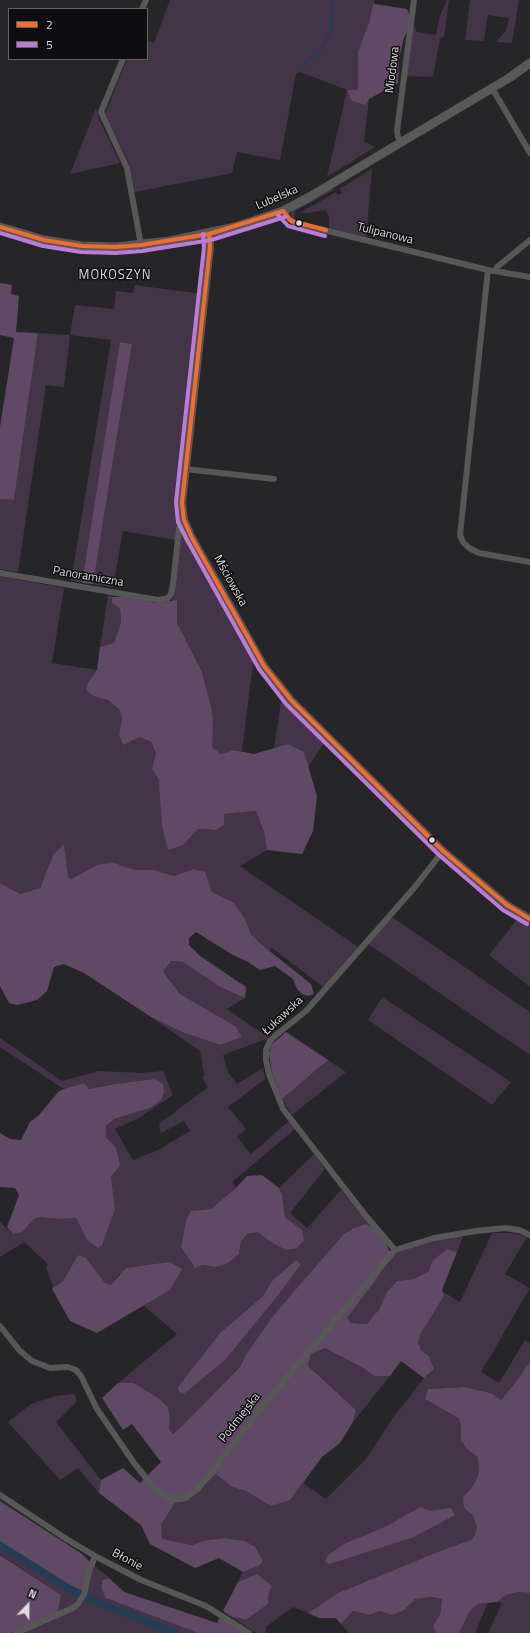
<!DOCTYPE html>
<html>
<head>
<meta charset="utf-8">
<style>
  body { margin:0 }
  #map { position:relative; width:530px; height:1633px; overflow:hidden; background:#262628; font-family:"Titillium Web",sans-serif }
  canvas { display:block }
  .legend { position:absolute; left:8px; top:8px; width:140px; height:52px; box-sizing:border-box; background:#0e0e10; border:1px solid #616163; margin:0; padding:5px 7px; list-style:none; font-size:12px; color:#dddddf }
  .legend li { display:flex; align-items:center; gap:8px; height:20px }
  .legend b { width:20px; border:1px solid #616163 }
  .north { position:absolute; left:8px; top:1585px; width:40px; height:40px; -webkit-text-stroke:3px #0e0e10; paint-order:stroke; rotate:22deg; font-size:11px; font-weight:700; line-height:16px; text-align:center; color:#dddddf }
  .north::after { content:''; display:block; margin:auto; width:14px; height:18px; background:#dddddf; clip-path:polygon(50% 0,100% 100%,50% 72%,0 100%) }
</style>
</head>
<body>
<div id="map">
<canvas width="530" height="1633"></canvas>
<ul class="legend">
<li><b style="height:5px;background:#f36c2b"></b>2</li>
<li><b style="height:5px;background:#bd7bd9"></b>5</li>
</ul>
<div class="north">N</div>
</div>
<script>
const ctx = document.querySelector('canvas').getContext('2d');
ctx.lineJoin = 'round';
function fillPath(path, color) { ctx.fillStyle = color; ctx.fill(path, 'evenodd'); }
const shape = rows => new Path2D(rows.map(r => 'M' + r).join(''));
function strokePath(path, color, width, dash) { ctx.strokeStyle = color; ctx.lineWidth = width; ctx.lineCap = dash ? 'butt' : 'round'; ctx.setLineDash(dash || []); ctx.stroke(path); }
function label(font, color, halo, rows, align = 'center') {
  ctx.font = font + ' "Titillium Web",sans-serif'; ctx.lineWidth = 3; ctx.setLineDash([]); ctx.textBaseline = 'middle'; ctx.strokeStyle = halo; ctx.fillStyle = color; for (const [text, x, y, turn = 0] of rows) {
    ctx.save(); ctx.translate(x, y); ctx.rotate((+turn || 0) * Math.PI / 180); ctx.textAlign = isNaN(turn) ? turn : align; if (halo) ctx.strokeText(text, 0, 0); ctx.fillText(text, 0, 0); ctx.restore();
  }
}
fillPath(shape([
  [170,0,374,0,369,22,358,52,358,83,357,90,347,90,369,99,364,142,375,147,327,177,347,90,300,72,296,74,280,160,237,152,232,173,135,192,129,163,105,114,127,59,147,59,147,41,154,43],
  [447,0,449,0,444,37,440,38,433,77,409,76,406,78,412,21,417,32,436,35,440,15],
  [470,0,519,0,512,43,496,42,506,31,509,18,488,15,484,41,465,40],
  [96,108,99,119,120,163,70,174],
  [372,169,366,237,329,228,329,216,326,210,307,213,300,213,336,192,338,195,342,193,340,189],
  [333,188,334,190,295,211,294,219,292,218,291,214,293,210],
  [135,285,202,294,176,540,123,531,113,587,93,584,132,344,121,342,82,583,71,581,111,340,70,335,64,387,46,385,18,572,0,569,0,499,14,500,38,333,70,335,75,305,114,309,116,291,133,293],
  [184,530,254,656,242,751,234,750,221,754,212,747,206,688,202,672,177,623,177,600,172,601,180,537,181,532],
  [0,576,64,588,52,663,97,670,87,684,93,696,108,700,119,709,122,718,119,734,123,744,140,737,151,742,156,753,152,769,159,780,161,792,190,836,198,829,216,830,223,825,223,814,256,811,264,832,267,850,240,866,358,947,323,987,272,948,269,951,262,945,251,934,245,919,225,898,212,892,207,881,193,869,174,876,154,870,136,870,125,867,113,862,83,872,71,879,68,876,64,844,53,855,40,888,20,894,0,883],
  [108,595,112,597,112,603,120,609,121,622,114,643,100,647],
  [282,695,326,740,308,767,304,752,288,744,274,748],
  [392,917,530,1012,530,1055,368,944],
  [519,917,530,924,530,987,489,955],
  [171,961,183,962,220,987,245,998,227,1009,269,1038,223,1055,228,1072,237,1084,263,1068,265,1079,228,1107,246,1129,237,1137,251,1154,289,1121,295,1129,232,1182,236,1188,222,1200,211,1209,200,1210,186,1220,181,1247,194,1267,202,1265,216,1267,239,1254,241,1242,247,1234,258,1232,269,1241,302,1230,285,1217,282,1195,279,1188,314,1154,325,1169,290,1213,307,1228,341,1190,373,1228,297,1289,273,1316,247,1353,240,1367,183,1425,173,1434,169,1429,170,1418,168,1407,157,1397,134,1383,118,1383,177,1334,143,1305,119,1274,112,1285,105,1283,78,1255,63,1281,52,1289,53,1285,46,1268,48,1264,24,1242,0,1257,0,1222,13,1234,28,1226,34,1219,39,1217,59,1219,76,1218,87,1240,115,1209,111,1177,115,1173,116,1148,106,1137,106,1126,114,1119,150,1108,154,1079,115,1084,89,1089,84,1083,64,1089,0,1047,0,1038,62,1081,99,1071,142,1073,163,1071,173,1095,137,1119,115,1129,133,1160,158,1150,190,1131,184,1121,161,1133,159,1124,208,1087,202,1077,204,1075,200,1051,151,1017,182,1032,220,1045,235,1026,180,994,163,970],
  [296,1260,301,1264,283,1289,179,1387,220,1333,263,1296,272,1281],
  [382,997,511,1082,492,1105,368,1020],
  [328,1060,346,1072,292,1115,282,1099],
  [492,1233,513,1233,527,1237,505,1274,530,1288,481,1372,499,1383,525,1340,530,1343,530,1367,501,1400,491,1393,464,1387,429,1389,425,1399,458,1418,461,1424,462,1441,469,1451,478,1457,479,1473,473,1486,463,1497,464,1508,473,1516,477,1528,473,1539,440,1551,338,1593,308,1613,293,1607,266,1627,266,1633,256,1633,230,1616,246,1620,268,1604,268,1595,272,1586,246,1579,238,1582,243,1572,249,1569,245,1541,225,1538,207,1540,192,1545,161,1539,161,1525,175,1503,188,1501,216,1474,232,1487,246,1491,254,1495,290,1500,307,1476,304,1484,326,1499,366,1459,392,1419,424,1378,434,1369,429,1356,421,1350,418,1342,421,1333,444,1296,442,1291,460,1302],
  [450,1236,463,1237,457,1252,447,1249,433,1260,428,1272,413,1279,397,1281,381,1310,367,1324,351,1323,347,1318,376,1280,384,1266,397,1252],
  [325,1348,363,1368,374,1376,390,1376,353,1422,356,1410,308,1366,311,1354],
  [74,1394,77,1401,56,1422,101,1480,99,1493,78,1468,60,1480,8,1422,31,1404,55,1396],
  [0,1542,72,1586,83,1591,79,1600,72,1606,58,1612,61,1595,0,1554],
  [94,1565,109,1578,102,1580,106,1598,198,1633,21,1633,79,1607,85,1599],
  [518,1592,530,1593,530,1633,488,1633,502,1603,497,1602,506,1595],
  [432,1597,442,1599,440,1614,433,1626,436,1633,349,1633,341,1624,353,1611,369,1615,380,1611,392,1615,403,1611,415,1599],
  [488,1602,475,1633,459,1633,470,1611,478,1604]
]), '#443448');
fillPath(shape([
  [374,0,374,4,407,9,412,21,404,38,399,59,398,83,369,99,365,105,352,101,347,90,357,90,358,83,358,52,369,22],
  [0,283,12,285,11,294,19,296,16,332,38,333,14,500,0,499,0,427,14,338,0,335],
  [120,342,132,344,93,584,82,583],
  [112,597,125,597,156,603,177,600,177,623,202,672,211,707,213,722,212,747,221,754,234,750,254,754,288,744,304,752,317,796,313,831,302,854,267,850,264,832,256,811,224,814,224,825,216,830,198,829,183,845,168,850,162,826,159,780,152,769,156,753,151,742,140,737,123,745,119,734,122,718,119,709,108,700,93,696,86,690,87,684,97,670,100,647,114,643,121,622,120,609,112,603],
  [64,844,68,876,71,879,97,865,113,862,125,867,136,870,154,870,174,876,193,869,205,872,212,892,234,903,245,919,251,934,262,945,311,984,314,994,308,996,302,994,297,989,293,979,275,966,260,970,248,962,233,955,196,932,189,938,189,945,200,956,246,987,245,998,220,987,183,962,171,961,163,971,180,994,235,1026,242,1037,220,1045,182,1032,151,1017,84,973,64,964,54,967,47,991,37,1000,17,1005,9,1003,0,986,0,883,20,894,40,888,53,855],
  [286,1032,328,1060,282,1099,272,1073,269,1053,272,1044],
  [154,1079,163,1084,164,1092,161,1100,150,1108,114,1119,106,1126,106,1137,116,1148,120,1165,111,1177,115,1209,102,1245,98,1248,87,1240,76,1218,59,1219,39,1217,34,1219,22,1232,13,1234,7,1227,19,1195,15,1188,0,1187,0,1133,10,1139,21,1140,30,1122,39,1115,59,1091,64,1089,84,1083,89,1089,115,1084],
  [262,1175,279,1188,282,1195,285,1217,302,1230,304,1240,297,1248,286,1250,269,1241,258,1232,247,1234,241,1242,239,1254,228,1263,216,1267,202,1265,195,1268,181,1247,186,1220,191,1211,211,1209,236,1188,247,1176],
  [366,1224,376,1230,383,1238,391,1254,376,1280,347,1318,351,1323,367,1324,379,1310,387,1292,397,1281,413,1279,428,1272,433,1260,447,1249,457,1252,442,1290,444,1296,421,1333,418,1342,421,1350,429,1356,434,1369,424,1378,401,1361,390,1376,374,1376,363,1368,325,1348,311,1354,308,1366,356,1410,353,1422,340,1443,322,1457,290,1500,271,1506,246,1491,232,1487,216,1474,188,1501,175,1503,161,1525,162,1539,192,1545,207,1540,225,1538,245,1541,255,1547,263,1561,260,1565,243,1572,219,1558,195,1568,150,1544,141,1525,99,1493,101,1480,123,1468,140,1483,161,1462,132,1424,123,1430,102,1398,118,1383,134,1383,157,1397,168,1407,170,1418,169,1429,173,1434,183,1425,240,1367,247,1353,273,1316,343,1235,354,1228],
  [78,1255,86,1258,105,1283,111,1285,126,1268,170,1262,182,1269,170,1290,97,1333,70,1321,52,1289,63,1281],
  [296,1260,301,1264,283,1289,225,1360,185,1393,179,1392,178,1387,220,1333,263,1296,272,1281],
  [530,1364,530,1593,518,1592,506,1595,497,1602,478,1604,470,1611,459,1633,436,1633,433,1626,440,1614,442,1599,432,1597,415,1599,403,1611,392,1615,380,1611,369,1615,353,1611,341,1624,336,1618,319,1618,308,1613,338,1593,440,1551,473,1539,477,1528,473,1516,464,1508,463,1497,473,1486,479,1473,478,1457,469,1451,461,1441,461,1424,458,1418,425,1399,428,1389,464,1387,491,1393,501,1400,521,1376,526,1366],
  [0,1501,82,1554,90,1562,83,1591,72,1586,0,1542],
  [420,1507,430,1511,451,1508,455,1515,414,1537,339,1561,328,1564,325,1561,328,1555,344,1544,387,1526],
  [0,1555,61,1595,58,1612,11,1633,0,1633],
  [257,1574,272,1586,268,1595,268,1604,246,1620,230,1616,223,1611,238,1582],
  [109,1578,124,1592,217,1623,220,1617,245,1633,198,1633,106,1598,102,1589,102,1580]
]), '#5f4964');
strokePath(shape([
  [302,66,318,53,325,43,331,28,333,0]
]), '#233d55', 2);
strokePath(shape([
  [0,1545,76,1593,175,1633]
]), '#233d55', 7);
strokePath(shape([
  [142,9,146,0],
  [123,59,101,112,127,168,141,245],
  [492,88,530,153],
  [402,142,398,137,397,131,414,0],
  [283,211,289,219,295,223,488,270,530,277],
  [488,270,460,535,463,542,469,548,479,553,530,562],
  [496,271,497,267,502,263,530,240],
  [185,469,274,479],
  [0,573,158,600,164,599,168,598,171,594,173,584,179,529,184,520],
  [395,1250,366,1216,283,1109,269,1074,266,1060,266,1050,270,1041,276,1035,306,1011,414,888,443,851],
  [0,1326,20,1351,32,1361,50,1368,68,1367,76,1370,81,1376,97,1409,134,1463,155,1489,166,1497,182,1499,198,1489,270,1397,395,1250,434,1238,476,1231,505,1228,519,1230,530,1235],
  [0,1495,68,1540,95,1556,141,1580,206,1606,249,1633],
  [16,1633,73,1608,78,1604,84,1594,89,1572,95,1556]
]), '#575757', 6);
strokePath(shape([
  [209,234,210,247,182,503,184,520,192,538,264,666,291,700,443,851,507,905,530,919]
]), '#575757', 8);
strokePath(shape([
  [0,227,44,240,82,246,116,247,170,241,235,227,283,211,311,196,509,78,530,63]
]), '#59595a', 9);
strokePath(shape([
  [283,211,291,221,326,230],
  [0,227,44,240,82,246,116,247,141,245,209,234,283,211],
  [209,234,210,247,182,503,184,520,192,538,264,666,291,700,443,851,507,905,530,919]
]), '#f36c2b', 4);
strokePath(shape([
  [278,215,288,226,325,236],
  [0,233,43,246,81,252,116,253,142,251,211,240,285,217],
  [203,234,204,247,176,502,178,522,187,540,259,669,286,704,439,855,503,910,527,924]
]), '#bd7bd9', 4);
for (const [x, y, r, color] of [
  [299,223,3.5,"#dddddf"],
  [432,840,3.5,"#dddddf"]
]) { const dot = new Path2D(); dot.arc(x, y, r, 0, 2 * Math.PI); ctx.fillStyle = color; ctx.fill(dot); strokePath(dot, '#0e0e10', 1.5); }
label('12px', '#dddddf', '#0e0e10', [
  ["Miodowa",393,70,-83],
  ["Lubelska",277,198,-23],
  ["Tulipanowa",385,234,14],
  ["Panoramiczna",88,577,10],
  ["Mściowska",230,581,61],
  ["Łukawska",283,1016,-43],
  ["Podmiejska",240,1418,-52],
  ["Błonie",127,1560,28]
]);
ctx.letterSpacing = '1px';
label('13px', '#dddddf', '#0e0e10', [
  ["MOKOSZYN",115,276]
]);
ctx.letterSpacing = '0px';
</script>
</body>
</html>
